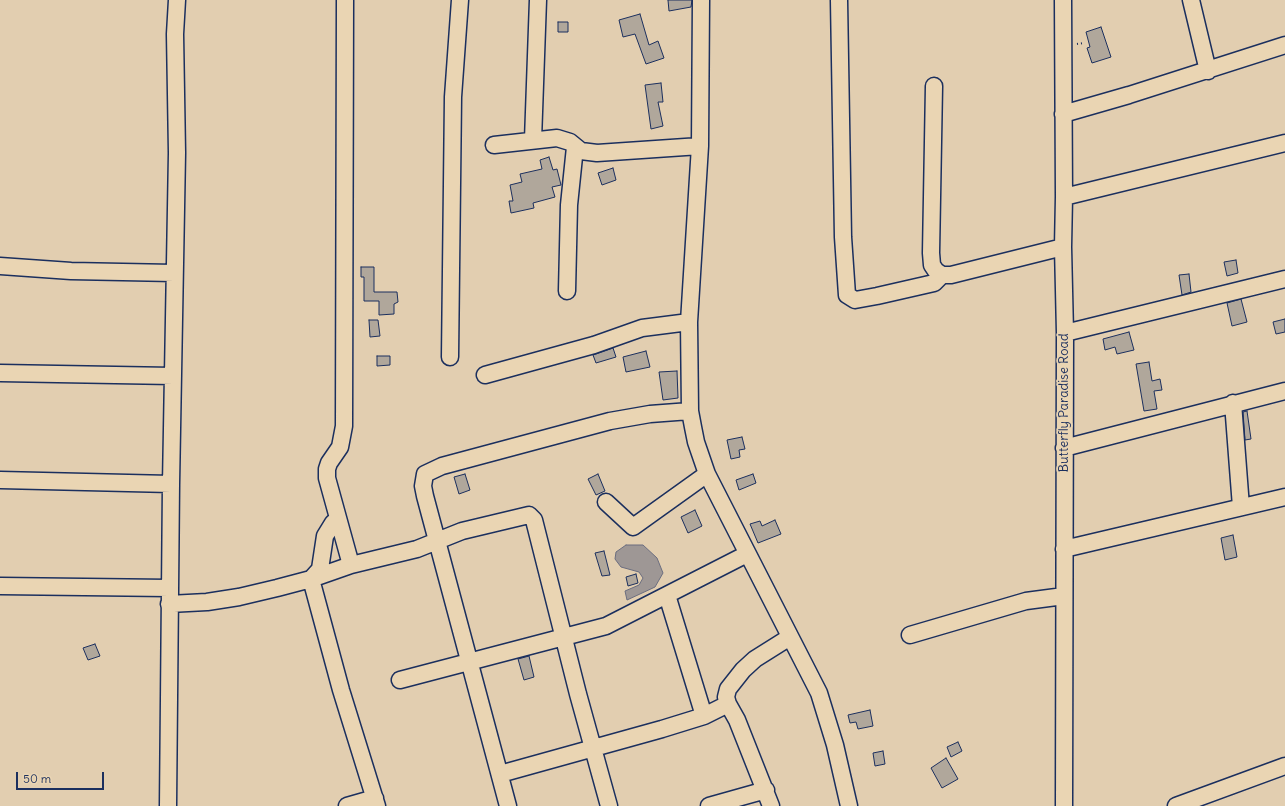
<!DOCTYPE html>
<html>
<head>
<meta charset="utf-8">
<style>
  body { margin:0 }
  #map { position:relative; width:1285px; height:806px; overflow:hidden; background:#e2ceb0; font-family:Delius,sans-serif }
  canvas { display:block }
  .scale { position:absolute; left:16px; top:772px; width:88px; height:18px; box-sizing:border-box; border:2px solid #1b2f5e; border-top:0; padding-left:5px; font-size:12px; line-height:14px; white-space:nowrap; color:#1b2f5e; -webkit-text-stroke:3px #ead5b3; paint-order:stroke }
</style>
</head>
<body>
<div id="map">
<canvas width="1285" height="806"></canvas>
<div class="scale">50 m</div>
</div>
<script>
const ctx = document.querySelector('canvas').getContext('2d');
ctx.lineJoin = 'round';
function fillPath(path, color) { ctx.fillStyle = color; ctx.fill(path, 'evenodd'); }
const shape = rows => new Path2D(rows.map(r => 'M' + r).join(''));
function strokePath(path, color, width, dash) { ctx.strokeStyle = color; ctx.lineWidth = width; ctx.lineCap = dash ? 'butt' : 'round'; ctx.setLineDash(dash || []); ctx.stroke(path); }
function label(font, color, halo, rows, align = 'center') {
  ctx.font = font + ' Delius,sans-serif'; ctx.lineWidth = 3.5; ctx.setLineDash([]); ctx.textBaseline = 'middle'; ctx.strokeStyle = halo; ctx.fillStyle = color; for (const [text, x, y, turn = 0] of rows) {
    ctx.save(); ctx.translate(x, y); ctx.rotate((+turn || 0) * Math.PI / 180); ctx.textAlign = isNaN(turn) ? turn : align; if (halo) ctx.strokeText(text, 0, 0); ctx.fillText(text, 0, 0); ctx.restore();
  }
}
const water = shape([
  [626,545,643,545,657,558,663,573,655,587,627,600,625,591,639,585,643,578,639,572,621,567,615,559,616,552,626,545]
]);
fillPath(water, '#9e9795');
strokePath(water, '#6a6d7f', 1);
const building = shape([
  [668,0,692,0,691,7,669,11,668,0],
  [640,14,649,45,658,41,664,58,646,64,635,34,623,37,619,20,640,14],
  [558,22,568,22,568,32,558,32,558,22],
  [1101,27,1111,57,1092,63,1087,48,1090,47,1086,32,1101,27],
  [661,83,663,102,658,102,663,126,651,129,645,85,661,83],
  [549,157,553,170,557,169,561,185,552,187,555,197,533,203,534,208,511,213,509,201,513,201,510,185,522,182,520,174,542,169,540,160,549,157],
  [613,168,616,180,602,185,598,173,613,168],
  [1236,260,1238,273,1227,276,1224,262,1236,260],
  [361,267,374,267,374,292,397,292,398,302,394,304,394,314,379,315,379,301,364,301,364,277,361,277,361,267],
  [1189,274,1191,292,1182,295,1179,275,1189,274],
  [1241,299,1247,322,1232,326,1227,303,1241,299],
  [1285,319,1285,332,1276,334,1273,322,1285,319],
  [369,320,378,320,380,336,370,337,369,320],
  [1129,332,1134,350,1117,354,1115,347,1105,350,1103,339,1129,332],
  [613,348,616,357,596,363,593,355,613,348],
  [646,351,650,367,626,372,623,357,646,351],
  [377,356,390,356,390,365,377,366,377,356],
  [1149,362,1152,381,1160,379,1162,390,1154,391,1157,409,1144,411,1136,364,1149,362],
  [677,371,678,398,663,400,659,372,677,371],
  [1247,411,1251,439,1245,440,1243,412,1247,411],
  [742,437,745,449,739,450,740,457,731,459,727,440,742,437],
  [465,474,470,490,459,494,454,477,465,474],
  [598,474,605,491,596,495,588,479,598,474],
  [753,474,756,483,739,490,736,480,753,474],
  [695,510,702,526,688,533,681,517,695,510],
  [775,520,781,534,758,543,750,524,760,521,762,526,775,520],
  [1233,535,1237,557,1225,560,1221,538,1233,535],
  [604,551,610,575,602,576,595,553,604,551],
  [636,574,638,583,628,586,626,577,636,574],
  [95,644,100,656,88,660,83,648,95,644],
  [529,656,534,677,524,680,518,659,529,656],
  [870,710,873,726,858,729,856,722,850,723,848,715,870,710],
  [958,742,962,751,951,757,947,747,958,742],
  [883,751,885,764,875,766,873,753,883,751],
  [946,758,958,779,942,788,931,768,946,758]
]);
fillPath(building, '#b0a79b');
strokePath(building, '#1b2f5e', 1);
const minor = shape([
  [345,0,344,426,340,447,329,463,327,469,327,478,351,565],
  [701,0,700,146,689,322,690,411,693,427,696,442,707,474,819,693,835,745,849,806],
  [839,0,843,237,847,295,855,300,877,296,934,283,942,275],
  [1063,0,1064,197,1063,247,1065,333,1064,806],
  [1191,0,1208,71],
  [934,86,931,253,932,265,936,271,942,275,951,275,1063,247],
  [1063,114,1129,95,1285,45],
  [533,140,538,0],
  [494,145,557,138,570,142,581,151,597,153,700,146],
  [1064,197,1285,143],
  [0,266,71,271,174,273],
  [567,291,569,205,575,147],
  [1065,333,1285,279],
  [450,357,453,97,460,0],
  [0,373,173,376],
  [485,375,594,345,642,328,689,322],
  [1233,403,1241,507],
  [1064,448,1285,391],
  [0,480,171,484],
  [606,502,633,527,707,474],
  [338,519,333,523,325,536,320,569,311,579,341,690,377,806],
  [1064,549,1285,497],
  [0,586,169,588],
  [667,595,704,716],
  [169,604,207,602,239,597,277,588,311,579,351,565,417,549,462,531,529,515,534,520,578,694,609,806],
  [910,635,1026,601,1064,596],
  [400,680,606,626,747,554],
  [728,704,726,697,728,689,743,670,755,659,790,637],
  [500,774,662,729,704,716,728,704,737,720,771,806],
  [168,806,171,484,177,153,175,34,177,0],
  [347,806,375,798],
  [508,806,425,496,423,486,425,474,442,466,610,421,650,414,690,411],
  [709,806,766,790],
  [1176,806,1285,766]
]);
strokePath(minor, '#1b2f5e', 19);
strokePath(shape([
  [1077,44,1084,43]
]), '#1b2f5e', 2, [1, 3]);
strokePath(minor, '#ead5b3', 16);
label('13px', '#1b2f5e', '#ead5b3', [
  ["Butterfly Paradise Road",1064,403,-90]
]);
</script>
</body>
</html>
